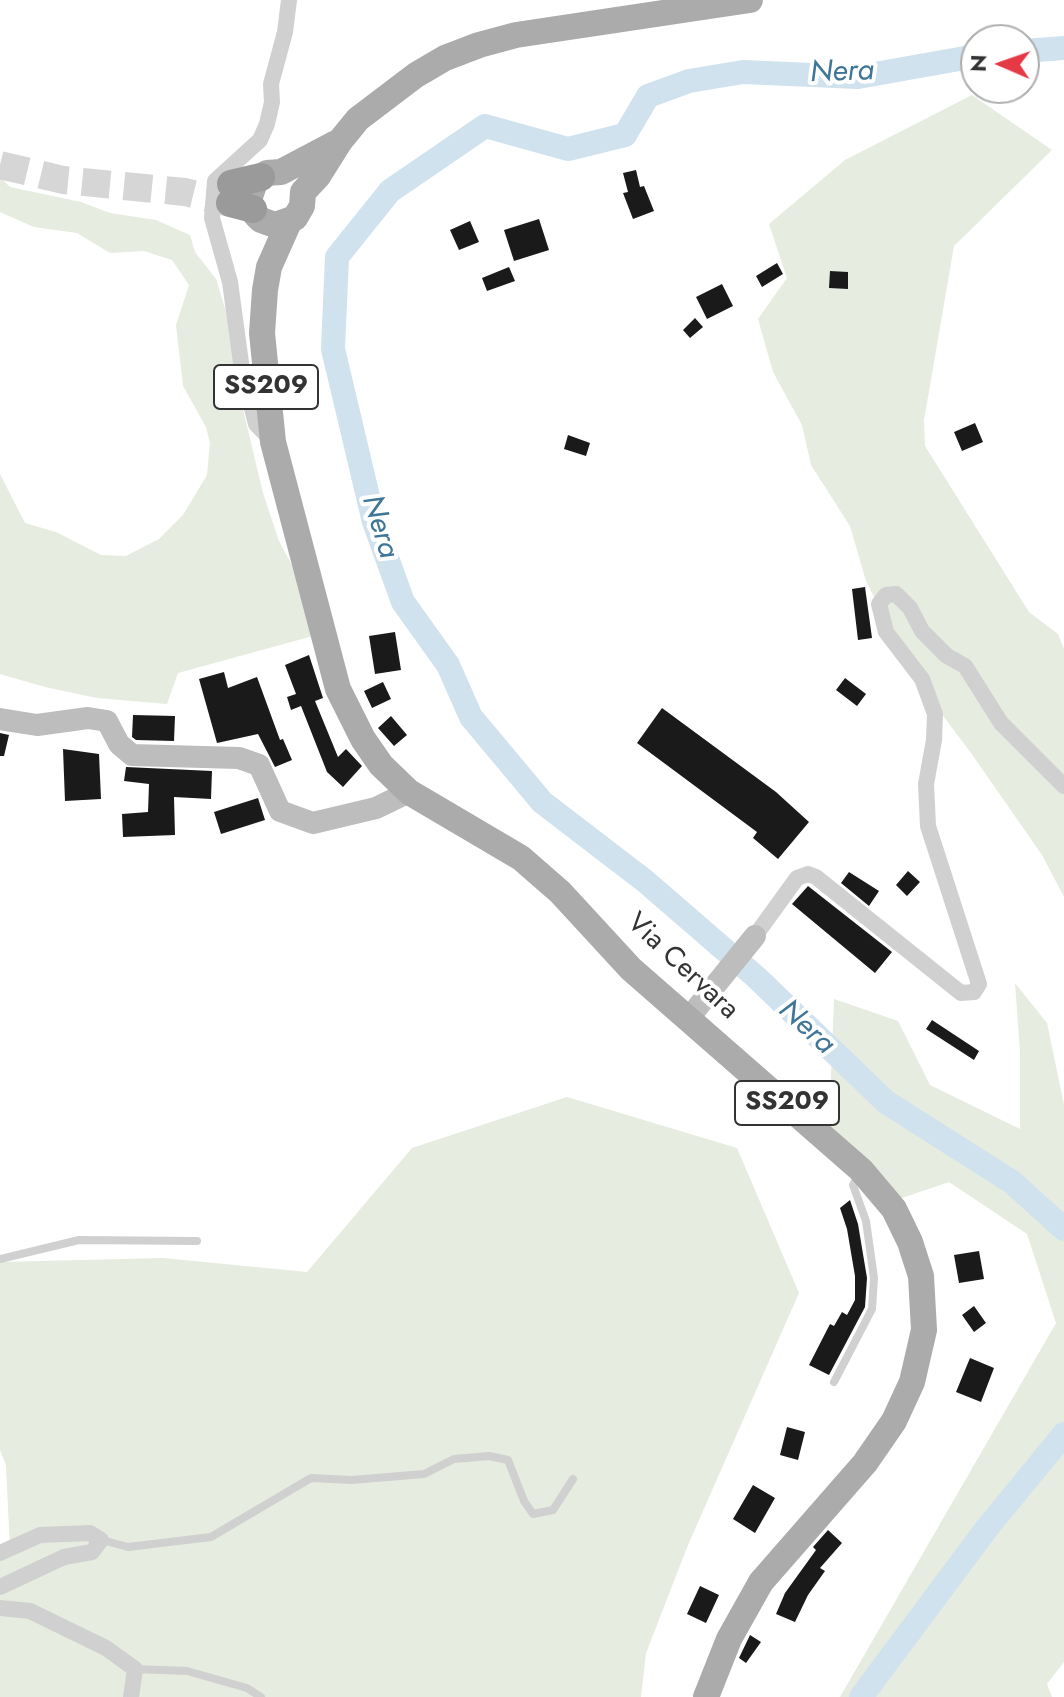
<!DOCTYPE html>
<html>
<head>
<meta charset="utf-8">
<style>
  body { margin:0 }
  #map { position:relative; width:1064px; height:1697px; overflow:hidden; background:#fff; font-family:Jost,sans-serif }
  canvas { display:block }
  .north { position:absolute; left:960px; top:24px; width:80px; height:80px; box-sizing:border-box; background:#fff; border:2px solid #adadad; border-radius:50%; rotate:272deg; font-size:22px; font-weight:700; line-height:32px; text-align:center; color:#333 }
  .north::after { content:''; display:block; margin:auto; width:28px; height:36px; background:#e63946; clip-path:polygon(50% 0,100% 100%,50% 72%,0 100%) }
</style>
</head>
<body>
<div id="map">
<canvas width="1064" height="1697"></canvas>
<div class="north">N</div>
</div>
<script>
const ctx = document.querySelector('canvas').getContext('2d');
ctx.lineJoin = 'round';
function fillPath(path, color) { ctx.fillStyle = color; ctx.fill(path, 'evenodd'); }
const shape = rows => new Path2D(rows.map(r => 'M' + r).join(''));
function strokePath(path, color, width, dash) { ctx.strokeStyle = color; ctx.lineWidth = width; ctx.lineCap = dash ? 'butt' : 'round'; ctx.setLineDash(dash || []); ctx.stroke(path); }
function label(font, color, halo, rows, align = 'center') {
  ctx.font = font + ' Jost,sans-serif'; ctx.lineWidth = 8; ctx.setLineDash([]); ctx.textBaseline = 'middle'; ctx.strokeStyle = halo; ctx.fillStyle = color; for (const [text, x, y, turn = 0] of rows) {
    ctx.save(); ctx.translate(x, y); ctx.rotate((+turn || 0) * Math.PI / 180); ctx.textAlign = isNaN(turn) ? turn : align; if (halo) ctx.strokeText(text, 0, 0); ctx.fillText(text, 0, 0); ctx.restore();
  }
}
fillPath(shape([
  [972,95,1052,150,954,246,924,420,925,446,1029,612,1058,634,1064,649,1064,897,1042,855,971,753,917,681,866,581,850,526,811,465,802,425,773,372,758,319,787,278,769,224,845,160],
  [0,177,10,187,81,202,110,213,156,220,190,235,195,252,216,279,228,318,236,380,263,493,279,541,302,584,313,636,178,673,167,704,97,698,45,687,0,674,0,474,25,523,56,532,101,555,126,556,159,539,183,515,207,475,210,443,206,427,183,386,176,325,189,285,172,260,144,251,110,253,77,233,34,227,0,212],
  [1015,983,1047,1023,1064,1105,1064,1662,1047,1684,1052,1697,840,1697,1056,1323,1027,1234,949,1182,902,1198,829,1126,834,999,898,1021,930,1085,1020,1129,1020,1052],
  [567,1097,737,1148,799,1293,688,1545,646,1653,641,1697,0,1697,0,1556,10,1550,6,1465,0,1450,0,1262,163,1258,307,1272,412,1148]
]), '#e6ecdf');
strokePath(shape([
  [1024,51,1064,48],
  [976,56,858,77,743,72,689,81,648,96,625,135,568,149,485,126,390,191,337,257,333,349,374,522,403,602,448,665,471,717,542,802,645,881,756,977,886,1102,1012,1182,1064,1229],
  [861,1697,987,1528,1064,1434]
]), '#cfe2ee', 24);
fillPath(shape([
  [636,170,640,187,644,186,654,211,633,219,623,193,628,192,623,173],
  [539,219,549,250,514,261,504,230],
  [470,221,479,242,459,250,450,230],
  [777,263,783,274,762,287,756,276],
  [509,267,515,281,487,291,482,278],
  [830,271,848,272,848,289,829,288],
  [722,284,733,306,707,319,696,297],
  [695,318,703,327,690,338,683,330],
  [975,423,983,442,962,451,954,432],
  [568,435,590,443,586,456,564,449],
  [865,587,872,638,858,640,852,589],
  [395,632,401,670,375,674,369,636],
  [309,655,323,698,315,701,338,757,346,749,362,766,343,787,327,772,301,706,291,710,287,697,296,694,285,665],
  [224,672,228,688,257,677,280,740,283,739,292,760,275,767,258,734,217,743,199,679],
  [845,678,866,694,857,706,836,690],
  [383,682,391,699,372,708,364,691],
  [662,708,776,792,809,822,778,859,753,838,757,832,637,743],
  [133,715,175,716,174,741,136,740,132,737],
  [391,716,407,735,394,746,378,728],
  [0,733,9,735,4,756,0,756],
  [63,749,99,754,101,799,65,801],
  [126,767,212,771,211,799,174,797,175,835,123,837,122,814,148,812,149,784,124,781],
  [258,798,265,820,221,834,214,812],
  [908,871,920,882,907,896,896,885],
  [849,872,879,891,869,906,841,883],
  [808,886,892,952,875,973,792,904],
  [932,1020,979,1051,974,1060,926,1029],
  [850,1200,858,1224,867,1278,865,1307,829,1375,809,1365,830,1324,834,1326,842,1312,847,1315,855,1300,855,1276,847,1229,840,1208],
  [979,1251,984,1279,959,1283,954,1255],
  [974,1306,986,1323,974,1332,962,1315],
  [970,1358,994,1368,981,1402,956,1392],
  [787,1427,805,1432,798,1460,780,1455],
  [753,1485,775,1498,755,1533,733,1519],
  [828,1530,842,1543,820,1568,825,1571,808,1595,795,1622,776,1614,785,1593,816,1550,813,1547],
  [700,1586,719,1595,706,1623,687,1614],
  [750,1635,761,1642,746,1663,739,1658]
]), '#1a1a1a');
strokePath(shape([
  [0,165,63,180,185,192,230,203]
]), '#d6d6d6', 28, [28, 14]);
strokePath(shape([
  [0,1259,79,1240,197,1241],
  [834,1382,872,1309,874,1278,866,1221,853,1185,858,1176],
  [102,1540,128,1547,211,1537,311,1478,352,1480,424,1474,454,1459,489,1456,508,1460,524,1501,533,1514,553,1510,573,1479],
  [135,1669,187,1671,247,1688,261,1697]
]), '#d0d0d0', 8);
strokePath(shape([
  [272,441,256,424,242,370,230,282,212,218,215,181,260,140,267,124,272,102,271,84,285,32,289,0],
  [755,936,797,878,808,874,816,877,961,993,974,992,979,984,928,826,926,784,934,740,935,714,922,679,886,632,879,604,886,595,896,594,910,608,922,631,947,656,965,666,1001,723,1064,786],
  [0,1553,40,1535,90,1533,101,1540,92,1552,64,1557,0,1587],
  [0,1608,30,1611,106,1648,135,1669,131,1697]
]), '#d0d0d0', 16);
strokePath(shape([
  [0,719,37,725,88,718,107,721,119,744,132,755,239,758,259,765,280,811,313,823,376,808,409,792],
  [688,1019,755,936]
]), '#bdbdbd', 22);
strokePath(shape([
  [251,194,255,182,267,173,281,172,336,143],
  [256,215,261,220,275,225,295,218,302,206,303,192,318,176,340,141,358,119,416,75,445,58,479,45,516,35,750,0],
  [289,222,269,267,265,290,262,333,273,442,338,689,363,739,381,765,409,792,521,858,560,892,631,969,861,1170,894,1209,910,1242,921,1276,924,1330,912,1382,894,1421,865,1463,761,1582,729,1639,706,1697]
]), '#ababab', 26);
strokePath(shape([
  [231,184,261,177],
  [230,203,253,209]
]), '#9a9a9a', 28);
for (const [x, y, w] of [
  [266,387,104],
  [787,1103,104]
]) { const box = new Path2D(); box.roundRect(x - w / 2, y - 22, w, 44, 6); ctx.fillStyle = '#fff'; ctx.fill(box); strokePath(box, '#333', 2); }
label('bold 26px', '#333', null, [
  ["SS209",266,387],
  ["SS209",787,1103]
]);
label('28px', '#333', '#fff', [
  ["Via Cervara",682,967,43]
]);
label('italic 30px', '#3f7597', '#fff', [
  ["Nera",842,73,-2],
  ["Nera",379,527,73],
  ["Nera",806,1028,43]
]);
</script>
</body>
</html>
